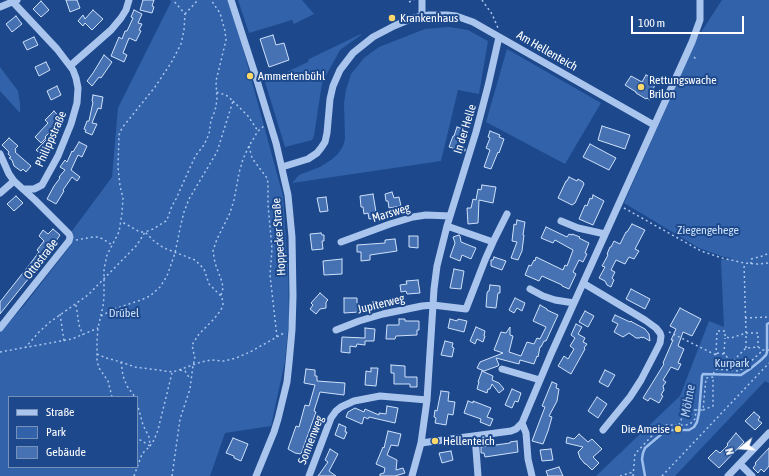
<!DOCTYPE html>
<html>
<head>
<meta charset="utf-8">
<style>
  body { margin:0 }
  #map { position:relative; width:769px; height:476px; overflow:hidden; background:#1d498c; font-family:"Asap Condensed",sans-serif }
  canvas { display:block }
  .legend { position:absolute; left:8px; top:396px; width:130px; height:72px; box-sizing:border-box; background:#1d498c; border:1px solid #7792ba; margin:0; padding:5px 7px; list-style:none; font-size:12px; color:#fff }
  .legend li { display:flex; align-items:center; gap:8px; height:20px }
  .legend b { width:20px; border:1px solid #7792ba }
  .north { position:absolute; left:721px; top:428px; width:40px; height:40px; -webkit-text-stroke:3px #1d498c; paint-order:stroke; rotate:253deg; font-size:11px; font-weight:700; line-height:16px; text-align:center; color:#fff }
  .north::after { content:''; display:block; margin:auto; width:14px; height:18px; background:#fff; clip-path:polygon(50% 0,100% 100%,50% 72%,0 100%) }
  .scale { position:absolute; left:631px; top:16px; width:113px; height:18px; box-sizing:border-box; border:2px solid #fff; border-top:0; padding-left:5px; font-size:12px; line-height:14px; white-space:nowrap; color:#fff; -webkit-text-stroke:3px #1d498c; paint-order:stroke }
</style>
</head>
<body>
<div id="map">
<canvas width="769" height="476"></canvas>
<ul class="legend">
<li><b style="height:5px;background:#aac5ed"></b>Straße</li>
<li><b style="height:11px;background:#3162aa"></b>Park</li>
<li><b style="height:11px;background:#4672b4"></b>Gebäude</li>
</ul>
<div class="north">N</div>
<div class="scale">100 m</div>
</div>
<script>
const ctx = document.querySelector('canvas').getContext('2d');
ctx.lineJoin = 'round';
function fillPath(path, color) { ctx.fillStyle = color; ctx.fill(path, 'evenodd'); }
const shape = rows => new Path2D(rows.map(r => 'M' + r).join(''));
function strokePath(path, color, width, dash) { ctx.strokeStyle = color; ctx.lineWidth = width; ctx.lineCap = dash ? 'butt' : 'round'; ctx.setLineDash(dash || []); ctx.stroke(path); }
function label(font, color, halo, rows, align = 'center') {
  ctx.font = font + ' "Asap Condensed",sans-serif'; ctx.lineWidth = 4; ctx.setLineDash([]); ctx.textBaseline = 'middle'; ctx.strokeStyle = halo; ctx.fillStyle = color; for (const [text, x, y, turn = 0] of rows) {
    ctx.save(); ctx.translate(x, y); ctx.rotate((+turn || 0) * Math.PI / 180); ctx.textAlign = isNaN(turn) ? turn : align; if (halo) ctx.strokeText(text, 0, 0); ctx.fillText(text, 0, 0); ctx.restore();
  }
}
fillPath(shape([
  [170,0,228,0,241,41,283,196,287,257,288,257,289,320,285,361,271,426,225,433,210,476,0,476,0,333,26,303,71,245,72,231,112,177,118,108,171,2],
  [9,397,137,397,137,467,9,467],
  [238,0,302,0,314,14,294,24,292,20,249,33],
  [722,0,769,0,769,383,765,381,675,476,596,476,680,396,709,321,724,327,721,260,733,258,724,257,699,248,624,203,696,40],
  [449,27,468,30,488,41,479,94,458,90,441,161,292,183,299,175,320,167,331,160,338,154,343,146,345,139,344,103,346,90,351,74,364,58,379,47,425,29],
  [361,34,361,35,340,50,322,83,314,136,312,140,285,147,265,82,308,62,309,59],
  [507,49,601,103,565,164,486,122],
  [0,67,18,91,20,104,20,113,0,91]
]), '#3162aa');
strokePath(shape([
  [645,476,642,459,643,453,645,448,664,432,670,430,689,430,694,427,697,422,699,413,702,376,703,374,741,375,750,369,761,360,766,355,767,352,767,324,769,323]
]), '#9dbfee', 2.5);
const building = shape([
  [66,0,77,0,80,8,70,12,66,0],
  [143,0,154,0,152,6,154,7,152,13,140,10,143,0],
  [41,1,49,10,41,17,33,9,41,1],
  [93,10,103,19,92,30,85,23,83,26,78,21,83,15,85,19,93,10],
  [134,10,142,14,138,23,142,24,139,30,141,31,136,41,129,38,123,53,127,55,124,62,111,56,119,37,122,39,125,31,127,31,133,18,131,17,134,10],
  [16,16,22,24,12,32,6,24,16,16],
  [273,35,276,45,284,43,289,60,269,67,260,39,273,35],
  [34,37,38,45,27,50,23,42,34,37],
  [104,55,112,62,101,78,99,77,92,86,87,81,93,73,104,55],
  [46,62,50,70,39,76,35,67,46,62],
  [646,75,657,81,653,89,656,91,650,100,647,98,646,99,636,93,636,92,625,85,631,76,642,82,646,75],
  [57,86,61,95,51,100,47,91,57,86],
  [93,95,103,97,101,109,98,108,92,123,97,124,92,135,85,132,86,130,84,129,87,121,89,121,93,102,92,101,93,95],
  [54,111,61,119,53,127,54,128,45,137,46,138,41,143,35,137,48,123,45,120,54,111],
  [602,126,630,135,625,149,598,140,602,126],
  [457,127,466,130,463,139,465,140,463,145,465,149,465,151,457,148,456,149,449,147,453,136,454,136,457,127],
  [490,131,500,135,499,137,504,139,499,153,498,152,491,169,484,167,490,150,486,148,490,138,488,137,490,131],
  [9,138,18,146,15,149,16,151,15,152,31,166,26,172,23,169,21,171,14,166,12,160,9,158,11,157,8,154,9,152,2,145,9,138],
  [46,140,53,147,44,157,36,150,46,140],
  [79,142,87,146,82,157,78,155,71,170,80,177,77,181,72,177,63,190,64,191,56,204,47,199,54,186,60,178,59,177,65,170,60,167,65,160,67,162,72,151,73,152,79,142],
  [590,144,616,158,609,170,583,157,590,144],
  [569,177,577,181,578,179,583,182,584,184,575,203,572,205,558,198,566,181,567,181,569,177],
  [482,185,496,187,493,203,479,200,478,223,468,224,467,208,471,208,473,199,476,200,478,189,481,190,482,185],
  [392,192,394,198,399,197,401,206,389,208,388,201,386,201,385,194,392,192],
  [373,194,377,218,369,219,368,213,364,214,363,207,361,207,360,196,373,194],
  [593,195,604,201,593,225,579,219,585,205,587,206,590,198,592,199,593,195],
  [16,196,23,203,14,211,7,204,16,196],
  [326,197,328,211,320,212,317,198,326,197],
  [517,220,525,222,523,235,524,235,522,251,518,260,511,258,517,242,512,241,514,224,516,225,517,220],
  [632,224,645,230,635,249,639,251,634,259,629,257,625,264,616,260,611,270,615,272,612,278,614,280,611,287,607,285,605,281,599,278,605,267,602,266,608,255,607,254,610,247,611,247,614,241,620,244,626,232,627,232,632,224],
  [546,227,567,237,569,234,572,235,572,234,580,237,579,238,589,243,585,253,587,254,583,262,579,260,573,272,576,274,569,289,562,286,562,285,542,276,539,281,525,275,529,265,531,266,534,260,535,261,536,257,563,270,565,265,567,266,573,250,555,240,553,243,541,238,546,227],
  [53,229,60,235,56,241,58,242,0,314,0,302,30,264,39,252,37,250,44,241,39,236,43,230,48,234,53,229],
  [321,233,322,235,324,235,324,241,322,241,323,249,312,250,310,234,321,233],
  [459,235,460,236,461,242,476,248,471,259,462,255,460,261,450,257,455,243,453,237,459,235],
  [409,236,418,236,418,248,409,247,409,236],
  [395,239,397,251,370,255,370,260,361,261,361,252,357,252,357,245,385,243,385,240,395,239],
  [494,257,506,261,502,270,491,266,491,260,493,260,494,257],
  [342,259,342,274,324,275,323,261,342,259],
  [454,269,464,271,461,289,450,288,454,269],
  [418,280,420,293,407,294,406,291,401,292,400,285,407,284,406,281,418,280],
  [490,285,500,286,500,293,498,293,496,308,486,307,487,293,488,291,489,291,490,285],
  [631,289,650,299,645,309,626,299,631,289],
  [320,293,328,300,326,302,326,308,320,309,316,314,310,309,313,305,311,303,320,293],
  [344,298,357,298,357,303,359,304,359,312,344,313,344,298],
  [515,298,525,303,522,311,517,308,514,313,509,310,515,298],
  [540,305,547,309,547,310,558,315,546,341,544,341,541,347,540,347,538,357,537,356,534,364,520,360,519,364,496,358,499,365,498,366,484,371,477,368,480,362,503,353,494,350,501,332,506,333,510,327,510,335,513,336,509,352,521,356,527,342,534,344,537,338,540,339,546,327,533,321,540,305],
  [680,308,701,319,692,336,683,332,678,346,684,349,678,363,681,364,678,370,671,367,663,380,666,382,663,386,664,390,661,395,663,396,659,403,650,398,648,401,643,398,664,364,663,363,673,340,671,340,676,329,670,326,680,308],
  [585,311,594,316,588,327,579,322,585,311],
  [615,315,630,322,631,321,632,322,645,329,649,334,650,341,643,337,643,338,641,337,640,338,636,338,629,333,623,337,614,332,618,324,612,321,615,315],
  [399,319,405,319,405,321,419,321,419,330,417,330,417,335,396,336,395,339,386,339,387,325,399,325,399,319],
  [450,319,457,321,458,319,467,321,464,332,448,328,450,319],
  [576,324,582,327,578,334,585,338,583,342,587,344,584,348,585,349,571,374,558,366,564,356,568,359,574,349,570,346,575,338,571,335,576,324],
  [476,327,485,331,484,336,485,336,483,342,477,339,475,344,470,341,476,327],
  [365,328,375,329,374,341,365,341,365,345,357,344,356,347,350,346,350,353,341,352,342,337,365,338,365,328],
  [445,341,453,343,452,347,454,348,452,357,441,355,445,341],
  [391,365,405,366,405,377,417,377,417,387,410,387,410,384,394,384,394,373,391,373,391,365],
  [371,368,378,368,376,386,365,385,366,371,371,372,371,368],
  [306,369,315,370,315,376,317,376,317,381,345,383,344,395,320,392,314,411,316,412,301,454,295,453,288,449,296,426,299,427,305,405,309,406,315,385,304,383,306,369],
  [605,370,615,375,608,387,599,382,605,370],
  [482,371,493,376,492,380,499,383,504,389,499,393,492,384,490,389,488,389,487,393,477,389,479,382,478,382,482,371],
  [552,382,557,384,556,388,559,389,557,401,549,416,552,417,548,431,543,444,532,441,545,407,542,406,552,382],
  [512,389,521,393,518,402,515,401,512,408,505,405,512,389],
  [441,391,449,392,448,401,455,402,453,415,448,414,446,425,435,423,436,418,434,417,435,410,437,411,441,391],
  [597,397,607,404,598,418,588,411,597,397],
  [468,401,473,403,473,401,491,408,487,417,493,419,490,426,480,422,481,419,464,413,468,401],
  [387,406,398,408,395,423,369,417,368,419,364,417,362,424,346,417,348,412,355,408,364,412,365,409,379,415,379,413,386,414,387,406],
  [754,412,760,417,758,420,762,423,755,430,745,421,754,412],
  [339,424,346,427,345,432,347,432,344,439,335,435,339,424],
  [388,431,401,434,398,446,391,445,387,455,397,460,396,470,403,468,405,473,395,476,380,476,380,474,384,473,385,468,376,464,383,447,384,448,388,431],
  [736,433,744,442,719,468,708,458,716,450,720,453,728,445,727,444,736,433],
  [579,434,588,442,592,439,602,449,593,457,599,463,592,470,586,464,585,464,580,458,578,452,583,447,566,443,567,437,574,439,579,434],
  [233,438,248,444,241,461,234,458,234,456,226,453,233,438],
  [517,441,518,452,485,457,484,453,481,453,481,447,510,443,510,442,517,441],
  [769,448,769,466,764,472,761,469,758,473,753,468,756,464,755,463,769,448],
  [330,449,338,454,329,471,336,476,318,476,328,462,325,460,330,449],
  [551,449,553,460,542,461,540,450,551,449],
  [451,451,453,460,442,463,439,453,451,451],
  [559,467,563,476,548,476,546,471,559,467]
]);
fillPath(building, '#4672b4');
strokePath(building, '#cfe1f9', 1);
strokePath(shape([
  [482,0,492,14,498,28],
  [409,2,414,0],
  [185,14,198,0],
  [694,57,697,60],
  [233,101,248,116,258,131],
  [249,146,252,158,267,178,268,183,268,205,272,249,270,275,277,337],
  [624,208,701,251,722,258,744,263,757,264,769,263],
  [76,240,93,237,98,237,103,239,112,245],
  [751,264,751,259,763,256,769,253],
  [221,295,223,288,222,282,215,263,213,251,217,239,230,213,234,200,239,173,243,159,249,146,258,131,264,126],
  [76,305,77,311,79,325,83,335],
  [60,314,64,341],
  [101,316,114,309,141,300,150,296,160,287,167,276,175,253,181,224,184,212,189,199,217,152,233,101,226,95,216,92],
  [745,318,769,317],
  [25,348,39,332,50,322,88,295,137,245,145,232,140,232,122,222],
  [746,348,746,333,758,333,758,347],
  [0,352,72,339,98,328],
  [717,353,724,354,732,362],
  [97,354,106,358,121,362,135,367,173,372,201,362,211,360,224,361,236,358,250,352,284,333],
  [724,354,725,338],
  [716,355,717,331,725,331,725,337,731,338,746,333,744,263],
  [121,362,123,376,127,386,135,397],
  [716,369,739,371,745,367,763,350],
  [180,370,185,371,190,379],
  [732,370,732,362,746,348,758,347,763,350,769,350],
  [112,397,108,381,99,368,97,361,97,341,98,328,103,306,104,297,104,269,107,255,119,232,122,213,123,198,120,186,118,167,119,135,122,128,155,87,171,63,181,44,184,30,185,14,173,0],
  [137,403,143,425,149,437,150,445],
  [703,410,713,406,713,377],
  [679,425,685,410,696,410],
  [150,446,154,440,158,430,172,373],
  [134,476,142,454,150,446,137,438],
  [172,476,180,419,190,389,193,365,195,359,192,345,199,334,214,319,221,310,223,304,222,297,209,284,204,269,195,260,164,248,155,242,145,232,153,229,166,221,168,217,172,206,176,199,193,161,196,155,204,145,209,134,211,120,215,111,217,100,216,81,226,40,225,31,220,13,211,0],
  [620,476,633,472],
  [633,476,635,454,660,427,664,425,686,425,690,424,695,419,696,410,703,410,706,378,713,377,714,372,716,369,716,355,667,331],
  [662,476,769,363]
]), '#aac5ed', 1.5, [2, 3]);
strokePath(shape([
  [231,0,255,74,276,143,288,195,292,237,293,296,292,330,289,363,287,382,278,419,274,432,256,476],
  [13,2,57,49,73,70,76,78,78,88,77,103,71,124,58,156,42,185,34,189,24,189],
  [0,7,17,0],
  [422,16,422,0],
  [70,66,111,30,121,18,126,10,129,0],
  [0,154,9,174,14,181,35,200,69,234,70,237,69,241,0,328],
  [282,167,308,159,317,153,321,148,325,142,327,133,330,99,333,86,340,70,353,53,373,37,394,26,413,18,429,15,447,15,456,16,473,22,654,125],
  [0,193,14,181],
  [561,221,578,228,605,234],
  [447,226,493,242,507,214],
  [341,242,390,224,413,217,426,215,450,216],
  [583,283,645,320,656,328,660,333,661,336,660,343,656,351,641,380,630,397,603,430],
  [530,289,543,296,555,300,574,303],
  [336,330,359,321,383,314,422,306,433,305,466,309,485,260,493,242],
  [502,369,540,380],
  [522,423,526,433,528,459,532,476],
  [475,436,478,476],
  [421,443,511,431,516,429,522,423,551,354,692,42,700,20,700,0],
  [740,464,752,476],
  [309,476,331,418,336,411,341,407,354,401,380,396,427,400],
  [412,476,421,443,427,400,434,289,437,266,447,226,476,132,488,86,499,37],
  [728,476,769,433]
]), '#aac5ed', 7);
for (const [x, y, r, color] of [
  [392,18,4,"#fcd769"],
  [250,76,4,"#fcd769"],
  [641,87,4,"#fcd769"],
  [678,429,4,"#fcd769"],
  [435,441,4,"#fcd769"]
]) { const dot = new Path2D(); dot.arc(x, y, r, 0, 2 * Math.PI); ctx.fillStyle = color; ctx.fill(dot); strokePath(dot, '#1d498c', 1.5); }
label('12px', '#fff', '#1d498c', [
  ["Krankenhaus",400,18],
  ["Ammertenbühl",258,76],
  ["Rettungswache",649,80],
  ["Brilon",649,94],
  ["Die Ameise",670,429,"right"],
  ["Hellenteich",443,441]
], 'left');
label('12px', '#fff', '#1d498c', [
  ["Am Hellenteich",547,51,30],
  ["In der Helle",465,129,-73],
  ["Philippstraße",51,139,-66],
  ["Marsweg",391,213,-17],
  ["Hoppecker Straße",279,237,-94],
  ["Ottostraße",41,259,-52],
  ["Jupiterweg",381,304,-14],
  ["Sonnenweg",311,440,-69]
]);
label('12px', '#cfe1f9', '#1d498c', [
  ["Ziegengehege",708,230],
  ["Drübel",124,313],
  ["Kurpark",732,363]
]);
label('italic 13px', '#b6d0f4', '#1d498c', [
  ["Möhne",688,401,-80]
]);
</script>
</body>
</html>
